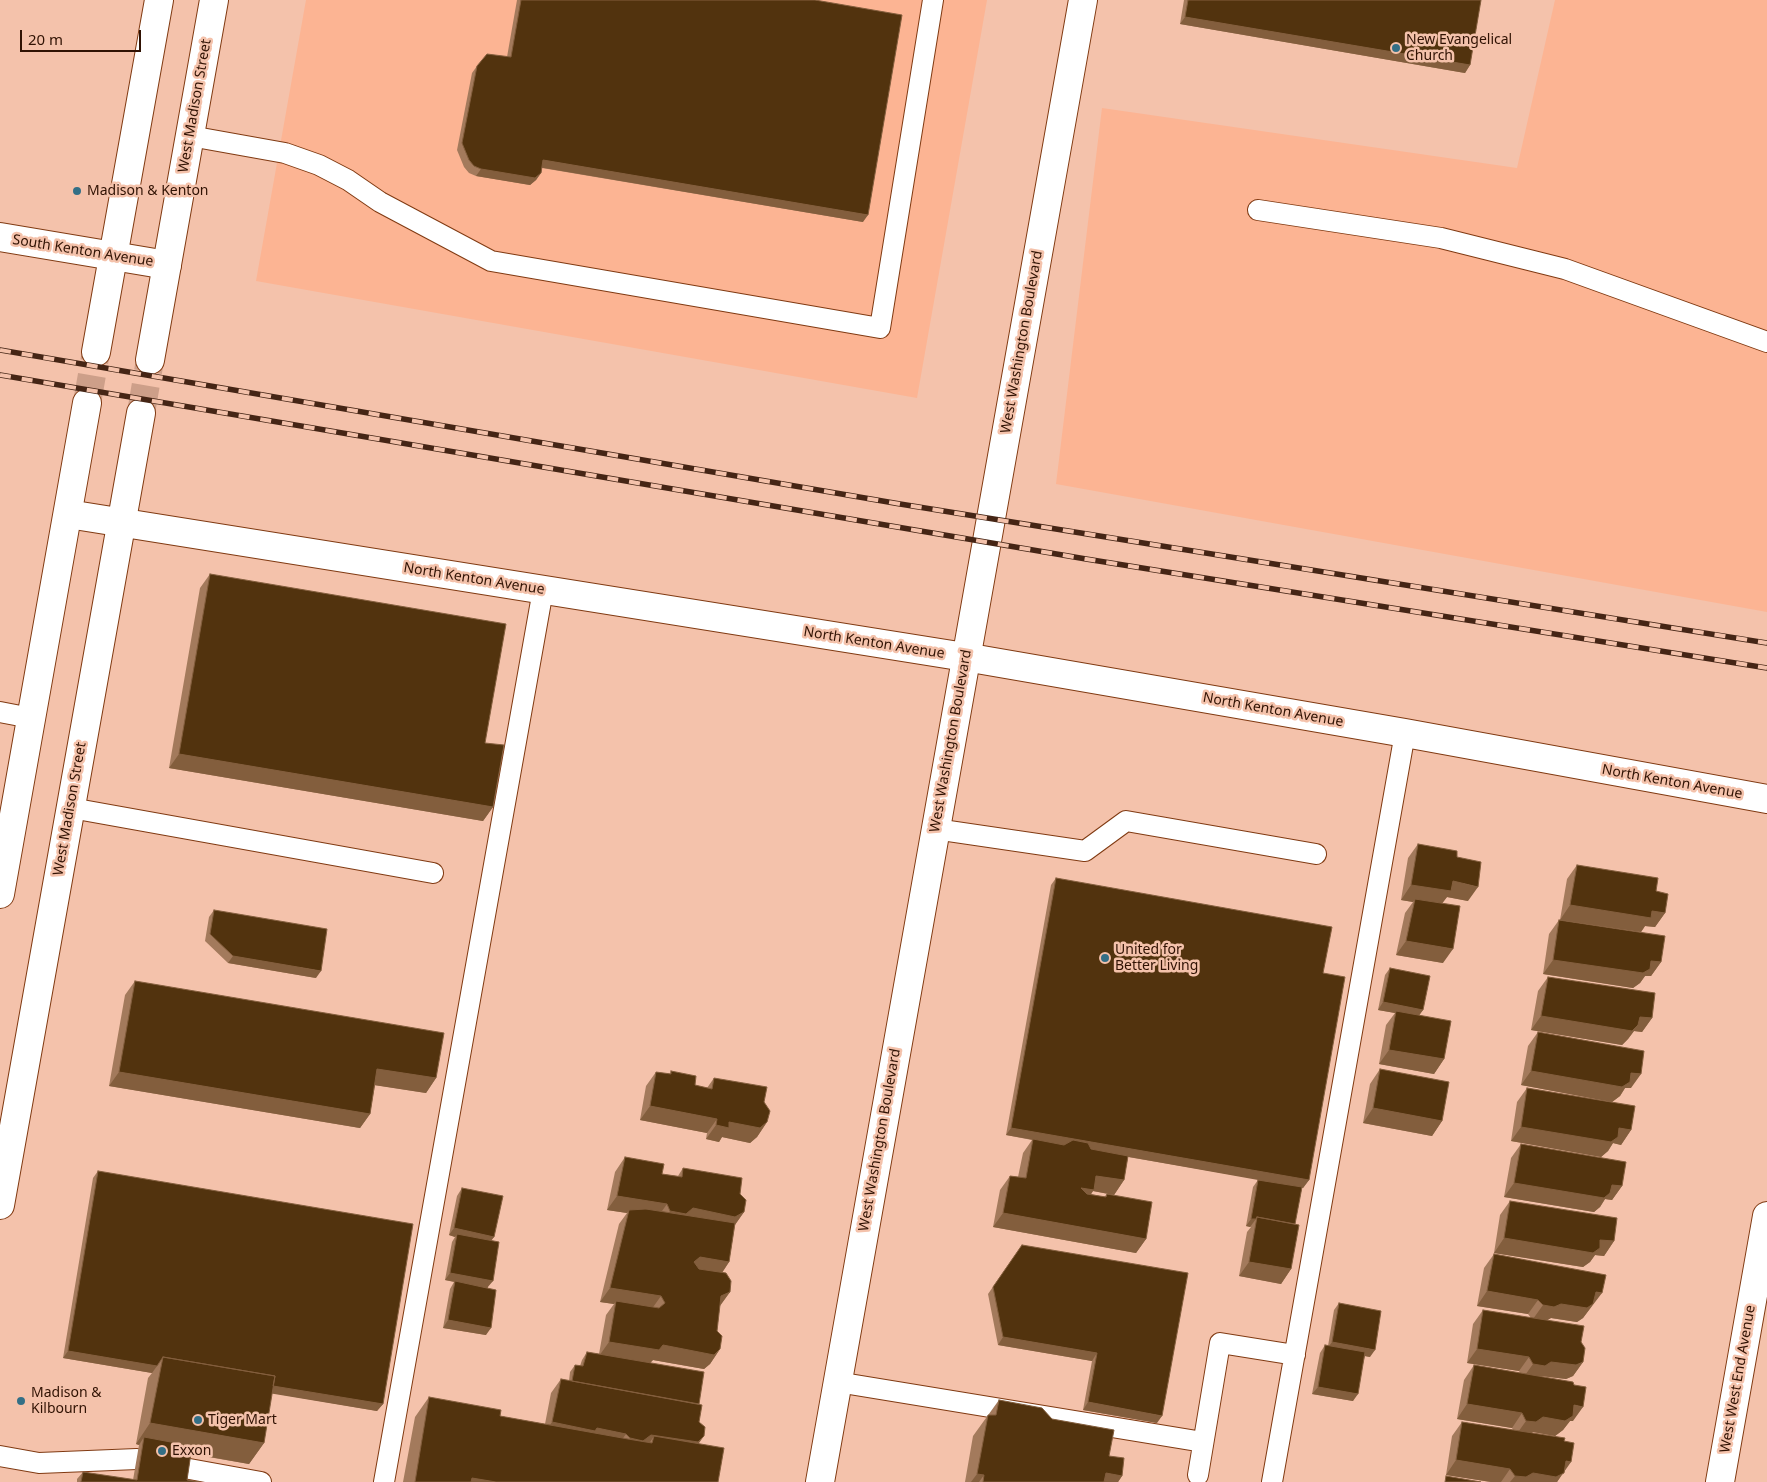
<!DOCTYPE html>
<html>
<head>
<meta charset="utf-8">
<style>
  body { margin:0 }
  #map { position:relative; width:1767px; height:1482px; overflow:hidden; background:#f4c2ab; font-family:"Noto Sans",sans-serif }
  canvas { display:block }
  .scale { position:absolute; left:20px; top:30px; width:121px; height:22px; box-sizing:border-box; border:2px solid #301203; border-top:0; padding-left:6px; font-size:15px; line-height:18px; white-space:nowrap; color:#301203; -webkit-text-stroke:4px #f4c2ab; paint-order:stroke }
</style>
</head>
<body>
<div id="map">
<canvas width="1767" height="1482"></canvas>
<div class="scale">20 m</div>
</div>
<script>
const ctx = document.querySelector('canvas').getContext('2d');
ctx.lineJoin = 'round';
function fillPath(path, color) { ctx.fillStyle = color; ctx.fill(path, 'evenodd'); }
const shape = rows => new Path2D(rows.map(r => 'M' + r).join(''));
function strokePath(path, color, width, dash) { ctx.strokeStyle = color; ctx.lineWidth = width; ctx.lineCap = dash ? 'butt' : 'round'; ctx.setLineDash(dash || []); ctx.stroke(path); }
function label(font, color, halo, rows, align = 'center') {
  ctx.font = font + ' "Noto Sans",sans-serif'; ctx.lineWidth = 5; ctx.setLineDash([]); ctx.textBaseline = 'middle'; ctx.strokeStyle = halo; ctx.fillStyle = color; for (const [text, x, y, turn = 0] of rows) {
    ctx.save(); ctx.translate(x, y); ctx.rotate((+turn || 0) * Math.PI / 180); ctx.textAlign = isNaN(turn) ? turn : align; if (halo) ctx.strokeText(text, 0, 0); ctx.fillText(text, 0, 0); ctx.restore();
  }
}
fillPath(shape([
  [306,0,987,0,917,398,256,281],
  [1555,0,1767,0,1767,612,1056,484,1102,108,1517,168]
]), '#fcb493');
strokePath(shape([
  [87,403,96,352],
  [141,413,150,360]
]), '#cd9f89', 28, [28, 14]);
const lane = shape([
  [190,136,285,153,319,165,348,180,380,202,491,261,880,328,933,0],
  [1258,210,1441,238,1565,269,1767,342],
  [0,712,31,718],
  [71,808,433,873],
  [935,829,1085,851,1126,821,1316,854],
  [837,1382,1203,1442],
  [0,1456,39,1463,137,1459],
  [184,1468,261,1482],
  [1198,1475,1220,1343,1295,1355],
  [384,1482,543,590],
  [1272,1482,1405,733]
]);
const street = shape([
  [0,237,167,265],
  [68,514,965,657,1405,733,1767,799],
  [1720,1482,1767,1216]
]);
const secondary = shape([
  [96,352,159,0],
  [150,360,214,0],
  [0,894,87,403],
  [0,1205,141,413],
  [820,1482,1083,0]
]);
strokePath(lane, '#803a12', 22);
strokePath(street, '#803a12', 30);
strokePath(secondary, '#803a12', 30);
strokePath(lane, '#fff', 20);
strokePath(street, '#fff', 28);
strokePath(secondary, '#fff', 28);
const rail = shape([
  [0,350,900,504,1767,643],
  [0,375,1086,559,1767,668]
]);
strokePath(rail, '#452515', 5.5);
strokePath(rail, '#f4c2ab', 4, [11]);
fillPath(shape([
  [517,0,815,0,863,222,542,168,541,173,536,180,530,185,476,176,469,173,464,167,457,150,472,73,477,66,507,57],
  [1184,0,1481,0,1470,65,1465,73,1180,24],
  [210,574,485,743,493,807,483,821,169,768,200,588],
  [1418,844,1457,857,1468,901,1447,897,1442,903,1443,963,1396,955,1405,913,1413,902,1401,900,1408,858],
  [1577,865,1656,891,1665,913,1655,927,1645,926,1641,932,1560,920,1567,879],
  [1056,878,1323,973,1309,1180,1303,1188,1302,1187,1295,1224,1291,1269,1281,1284,1239,1276,1247,1232,1251,1227,1246,1226,1253,1187,1258,1180,1263,1180,1128,1157,1124,1180,1114,1195,1093,1191,1091,1194,1104,1197,1107,1194,1146,1239,1136,1253,993,1227,1000,1190,1010,1176,1018,1177,1023,1153,1032,1140,1006,1135,1051,885],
  [214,910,316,978,228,963,205,941,209,917],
  [1559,920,1661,962,1651,976,1645,976,1640,983,1633,988,1543,974,1549,934],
  [1390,968,1423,1010,1419,1015,1444,1059,1434,1074,1379,1064,1386,1025,1395,1013,1378,1010,1385,975],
  [1548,977,1652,1018,1642,1032,1634,1031,1628,1039,1622,1045,1531,1030,1538,991],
  [135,981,436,1078,426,1093,375,1085,370,1114,360,1128,109,1086,125,995],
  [1538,1032,1631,1088,1625,1088,1620,1096,1612,1102,1521,1085,1528,1046],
  [1380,1069,1442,1121,1432,1136,1363,1123,1370,1084],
  [671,1071,695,1085,707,1088,714,1078,764,1102,767,1122,757,1137,750,1143,722,1137,719,1142,706,1139,707,1133,640,1120,646,1086,656,1072,670,1074],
  [1527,1088,1631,1130,1621,1145,1613,1143,1608,1151,1601,1157,1511,1141,1517,1102],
  [1521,1144,1622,1186,1612,1200,1605,1199,1600,1207,1594,1212,1504,1197,1511,1158],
  [625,1157,662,1174,678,1176,683,1168,740,1194,744,1212,735,1225,729,1262,722,1273,730,1292,720,1305,717,1331,720,1349,710,1364,704,1369,653,1360,650,1363,699,1404,699,1444,718,1482,403,1482,415,1417,429,1397,500,1416,545,1424,551,1393,561,1379,569,1381,570,1372,575,1365,580,1366,582,1360,587,1352,599,1354,606,1315,614,1304,600,1302,619,1224,627,1213,607,1210,615,1172],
  [98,1171,383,1404,377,1411,272,1393,264,1443,249,1464,191,1454,187,1480,200,1482,77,1482,77,1479,83,1472,133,1480,139,1445,136,1444,148,1378,152,1373,63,1358,93,1178],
  [462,1188,494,1237,491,1240,488,1288,486,1335,443,1328,450,1289,454,1282,445,1280,452,1242,455,1237,449,1235,457,1196],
  [1510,1201,1614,1241,1604,1256,1595,1255,1590,1262,1583,1267,1494,1253,1500,1215],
  [1022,1245,1157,1423,1083,1410,1092,1361,998,1345,988,1294],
  [1494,1254,1592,1307,1591,1307,1583,1318,1577,1322,1551,1318,1547,1320,1581,1342,1583,1362,1573,1376,1566,1379,1541,1376,1540,1377,1573,1421,1570,1421,1563,1430,1555,1436,1533,1432,1531,1433,1564,1441,1564,1471,1557,1482,1491,1482,1446,1475,1452,1436,1462,1422,1513,1430,1512,1428,1457,1419,1464,1380,1474,1365,1520,1373,1519,1371,1467,1363,1473,1324,1483,1310,1531,1318,1528,1314,1477,1306,1484,1268],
  [1339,1303,1370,1357,1365,1356,1353,1401,1312,1394,1320,1353,1325,1345,1328,1346,1334,1310],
  [999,1400,1052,1419,1109,1456,1122,1476,1118,1482,965,1482,973,1436]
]), '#a37a5c');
fillPath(shape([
  [1185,17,1470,65,1465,73,1180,24],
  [543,160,868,215,863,222,538,167],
  [481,169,541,173,536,180,530,185,476,176],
  [179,754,493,807,483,821,169,768],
  [1453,881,1478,887,1468,901,1447,897,1441,905,1415,899,1413,902,1401,900,1411,885],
  [1570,905,1652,911,1665,913,1655,927,1645,926,1641,932,1560,920],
  [1406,941,1453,949,1443,963,1396,955],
  [233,956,321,971,316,978,228,963],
  [1553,960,1651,961,1661,962,1651,976,1645,976,1640,983,1633,988,1543,974],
  [1383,1002,1423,1010,1418,1017,1396,1011,1395,1013,1378,1010],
  [1541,1016,1640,1017,1652,1018,1642,1032,1634,1031,1628,1039,1622,1045,1531,1030],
  [1389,1050,1444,1059,1434,1074,1379,1064],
  [377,1069,436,1078,426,1093,367,1084],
  [1531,1071,1631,1073,1641,1074,1631,1088,1625,1088,1620,1096,1612,1102,1521,1085],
  [119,1072,370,1114,360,1128,109,1086],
  [650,1106,717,1119,707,1133,640,1120],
  [1373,1108,1442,1121,1432,1136,1363,1123],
  [729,1122,767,1122,757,1137,750,1143,722,1137,719,1142,706,1139,716,1125],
  [1521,1127,1619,1128,1631,1130,1621,1145,1613,1143,1608,1151,1601,1157,1511,1141],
  [1011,1128,1309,1180,1303,1188,1006,1135],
  [1096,1176,1124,1180,1114,1195,1093,1191,1084,1205,1081,1188],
  [1514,1183,1612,1185,1622,1186,1612,1200,1605,1199,1600,1207,1594,1212,1504,1197],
  [617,1196,667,1204,657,1218,629,1210,627,1213,607,1210],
  [693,1208,744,1212,734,1226,660,1225,670,1211],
  [1003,1213,1146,1239,1136,1253,993,1227],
  [1251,1219,1256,1219,1250,1227,1246,1226],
  [454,1228,494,1237,488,1245,457,1234,455,1237,449,1235],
  [1504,1238,1600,1240,1614,1241,1604,1256,1595,1255,1590,1262,1583,1267,1494,1253],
  [700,1257,729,1262,719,1277,690,1271,694,1262],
  [1249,1262,1291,1269,1281,1284,1239,1276],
  [450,1273,493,1281,487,1288,445,1280],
  [610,1288,661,1296,651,1310,616,1301,614,1304,600,1302],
  [1487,1291,1538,1300,1528,1314,1477,1306],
  [730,1292,720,1306,721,1296],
  [1596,1292,1602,1293,1583,1318,1577,1322,1551,1318,1544,1322,1533,1319,1543,1305,1561,1304],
  [448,1320,491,1328,486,1335,443,1328],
  [1003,1337,1097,1353,1092,1361,998,1345],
  [609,1342,663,1345,720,1349,710,1364,704,1369,653,1360,649,1364,599,1356],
  [1332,1342,1375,1350,1370,1357,1327,1349],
  [1477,1349,1529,1357,1519,1371,1467,1363],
  [68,1351,157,1366,152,1373,63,1358],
  [1551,1362,1583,1362,1573,1376,1566,1379,1541,1376,1535,1381,1523,1378,1533,1364],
  [161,1367,383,1404,377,1411,160,1375],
  [1318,1387,1358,1394,1353,1401,1312,1394],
  [1088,1402,1162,1416,1157,1423,1083,1410],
  [1467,1404,1522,1413,1512,1428,1457,1419],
  [1574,1405,1583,1407,1573,1421,1570,1421,1563,1430,1555,1436,1533,1432,1526,1436,1516,1435,1526,1421,1543,1417],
  [552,1422,597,1428,626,1434,616,1448,542,1437],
  [150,1423,264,1443,249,1464,143,1445,144,1437,139,1445,136,1444],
  [651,1435,704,1436,694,1450,652,1443,654,1436,645,1450,620,1452,630,1438],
  [1456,1460,1510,1469,1501,1482,1491,1482,1446,1475],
  [1566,1461,1571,1462,1557,1482,1510,1482,1515,1476,1533,1473],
  [1106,1473,1122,1476,1118,1482,1100,1482],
  [977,1474,984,1475,979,1482,971,1482],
  [472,1478,496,1482,469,1482]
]), '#835e3d');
const building = shape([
  [521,0,815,0,902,15,868,215,543,160,541,173,535,178,481,169,474,166,469,160,462,143,477,66,487,54,511,57,521,0],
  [1188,0,1481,0,1470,65,1185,17,1188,0],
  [210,574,506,624,485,743,504,745,493,807,179,754,210,574],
  [1418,844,1457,851,1457,857,1481,862,1478,887,1453,881,1451,891,1411,885,1418,844],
  [1577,865,1658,878,1656,891,1668,894,1665,913,1652,911,1651,918,1570,905,1577,865],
  [1056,878,1332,927,1323,973,1345,977,1309,1180,1011,1128,1056,878],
  [1415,899,1460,906,1453,949,1406,941,1415,899],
  [214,910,327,929,321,971,233,956,210,934,214,910],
  [1559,920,1665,936,1661,962,1651,961,1650,969,1643,973,1553,960,1559,920],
  [1390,968,1430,976,1423,1010,1383,1002,1390,968],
  [1548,977,1655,993,1652,1018,1640,1017,1638,1025,1632,1031,1541,1016,1548,977],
  [135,981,444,1033,436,1078,377,1069,370,1114,119,1072,135,981],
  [1396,1011,1451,1021,1444,1059,1389,1050,1396,1011],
  [1538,1032,1644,1051,1641,1074,1631,1073,1630,1082,1622,1087,1531,1071,1538,1032],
  [1380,1069,1449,1082,1442,1121,1373,1108,1380,1069],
  [671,1071,696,1076,695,1085,712,1089,714,1078,767,1087,764,1102,770,1111,767,1122,760,1128,729,1122,729,1128,716,1125,717,1119,650,1106,656,1072,671,1074,671,1071],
  [1527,1088,1635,1106,1631,1130,1619,1128,1618,1137,1611,1142,1521,1127,1527,1088],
  [1033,1139,1064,1145,1073,1140,1088,1143,1091,1149,1128,1156,1124,1180,1096,1176,1094,1190,1081,1188,1087,1194,1106,1197,1107,1194,1152,1202,1146,1239,1003,1213,1010,1176,1026,1178,1033,1139],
  [1521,1144,1626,1162,1622,1186,1612,1185,1610,1193,1604,1198,1514,1183,1521,1144],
  [625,1157,664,1164,662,1174,682,1177,683,1168,742,1178,740,1194,746,1200,744,1212,735,1217,693,1208,686,1214,670,1211,667,1204,617,1196,625,1157],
  [98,1171,413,1224,383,1404,273,1386,275,1376,163,1357,157,1366,68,1351,98,1171],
  [1258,1180,1302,1187,1295,1224,1257,1217,1256,1219,1251,1219,1258,1180],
  [462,1188,503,1196,494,1237,454,1228,462,1188],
  [1510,1201,1617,1218,1614,1241,1600,1240,1600,1248,1593,1253,1504,1238,1510,1201],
  [646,1209,735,1223,729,1262,700,1257,694,1262,699,1269,726,1273,731,1281,730,1292,721,1296,717,1331,722,1336,720,1349,714,1355,663,1345,659,1350,609,1342,616,1301,659,1308,665,1303,661,1296,610,1288,629,1210,646,1209],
  [1257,1217,1299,1225,1291,1269,1249,1262,1257,1217],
  [457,1234,499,1242,493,1281,450,1273,457,1234],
  [1022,1245,1188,1273,1162,1416,1088,1402,1097,1353,1003,1337,993,1287,1022,1245],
  [1494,1254,1606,1275,1602,1293,1596,1292,1593,1304,1587,1308,1561,1304,1554,1307,1543,1305,1538,1300,1487,1291,1494,1254],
  [455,1281,496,1290,491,1328,448,1320,455,1281],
  [1339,1303,1381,1311,1375,1350,1332,1342,1339,1303],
  [1483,1310,1584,1326,1581,1342,1585,1348,1583,1362,1576,1365,1551,1362,1545,1366,1533,1364,1529,1357,1477,1349,1483,1310],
  [1325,1345,1365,1352,1358,1394,1318,1387,1325,1345],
  [587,1352,704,1372,699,1404,572,1381,575,1365,583,1366,587,1352],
  [163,1357,275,1376,264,1443,150,1423,163,1357],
  [1474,1365,1573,1382,1574,1385,1586,1387,1583,1407,1574,1405,1573,1416,1565,1421,1543,1417,1536,1422,1526,1421,1522,1413,1467,1404,1474,1365],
  [561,1379,702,1405,699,1422,705,1427,704,1436,698,1442,651,1435,643,1441,630,1438,626,1434,597,1428,595,1431,552,1422,561,1379],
  [429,1397,501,1410,500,1416,628,1439,652,1443,654,1436,724,1448,718,1482,496,1482,472,1478,471,1482,415,1482,429,1397],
  [999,1400,1042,1408,1052,1419,1114,1430,1109,1456,1124,1458,1122,1476,1106,1473,1104,1482,983,1482,984,1475,977,1474,988,1415,996,1415,999,1400],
  [1462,1422,1565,1438,1564,1441,1574,1443,1571,1462,1566,1461,1564,1473,1556,1477,1533,1473,1526,1477,1515,1476,1510,1469,1456,1460,1462,1422],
  [144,1437,192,1446,187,1480,200,1482,81,1482,83,1472,137,1480,144,1437],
  [1446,1476,1481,1482,1445,1482,1446,1476]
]);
fillPath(building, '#52330e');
strokePath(building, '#835e3d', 1);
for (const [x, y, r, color] of [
  [1396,48,5,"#336f86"],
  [77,191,5,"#336f86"],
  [1105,958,5,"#336f86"],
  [21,1401,5,"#336f86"],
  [198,1420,5,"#336f86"],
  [162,1451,5,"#336f86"]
]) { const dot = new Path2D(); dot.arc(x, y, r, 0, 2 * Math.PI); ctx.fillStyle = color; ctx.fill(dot); strokePath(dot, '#f4c2ab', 2); }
label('14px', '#301203', '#f4c2ab', [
  ["New Evangelical",1406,40],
  ["Church",1406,56],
  ["Madison & Kenton",87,191],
  ["United for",1115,950],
  ["Better Living",1115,966],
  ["Madison &",31,1393],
  ["Kilbourn",31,1409],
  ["Tiger Mart",208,1420],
  ["Exxon",172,1451]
], 'left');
label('14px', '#301203', '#f4c2ab', [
  ["West Madison Street",195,106,-80],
  ["South Kenton Avenue",83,251,9],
  ["West Washington Boulevard",1022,342,-80],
  ["North Kenton Avenue",474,579,9],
  ["North Kenton Avenue",874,643,9],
  ["North Kenton Avenue",1273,710,10],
  ["West Washington Boulevard",951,741,-80],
  ["North Kenton Avenue",1672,782,10],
  ["West Madison Street",70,809,-80],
  ["West Washington Boulevard",880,1140,-80],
  ["West West End Avenue",1738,1379,-80]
]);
</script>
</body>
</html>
